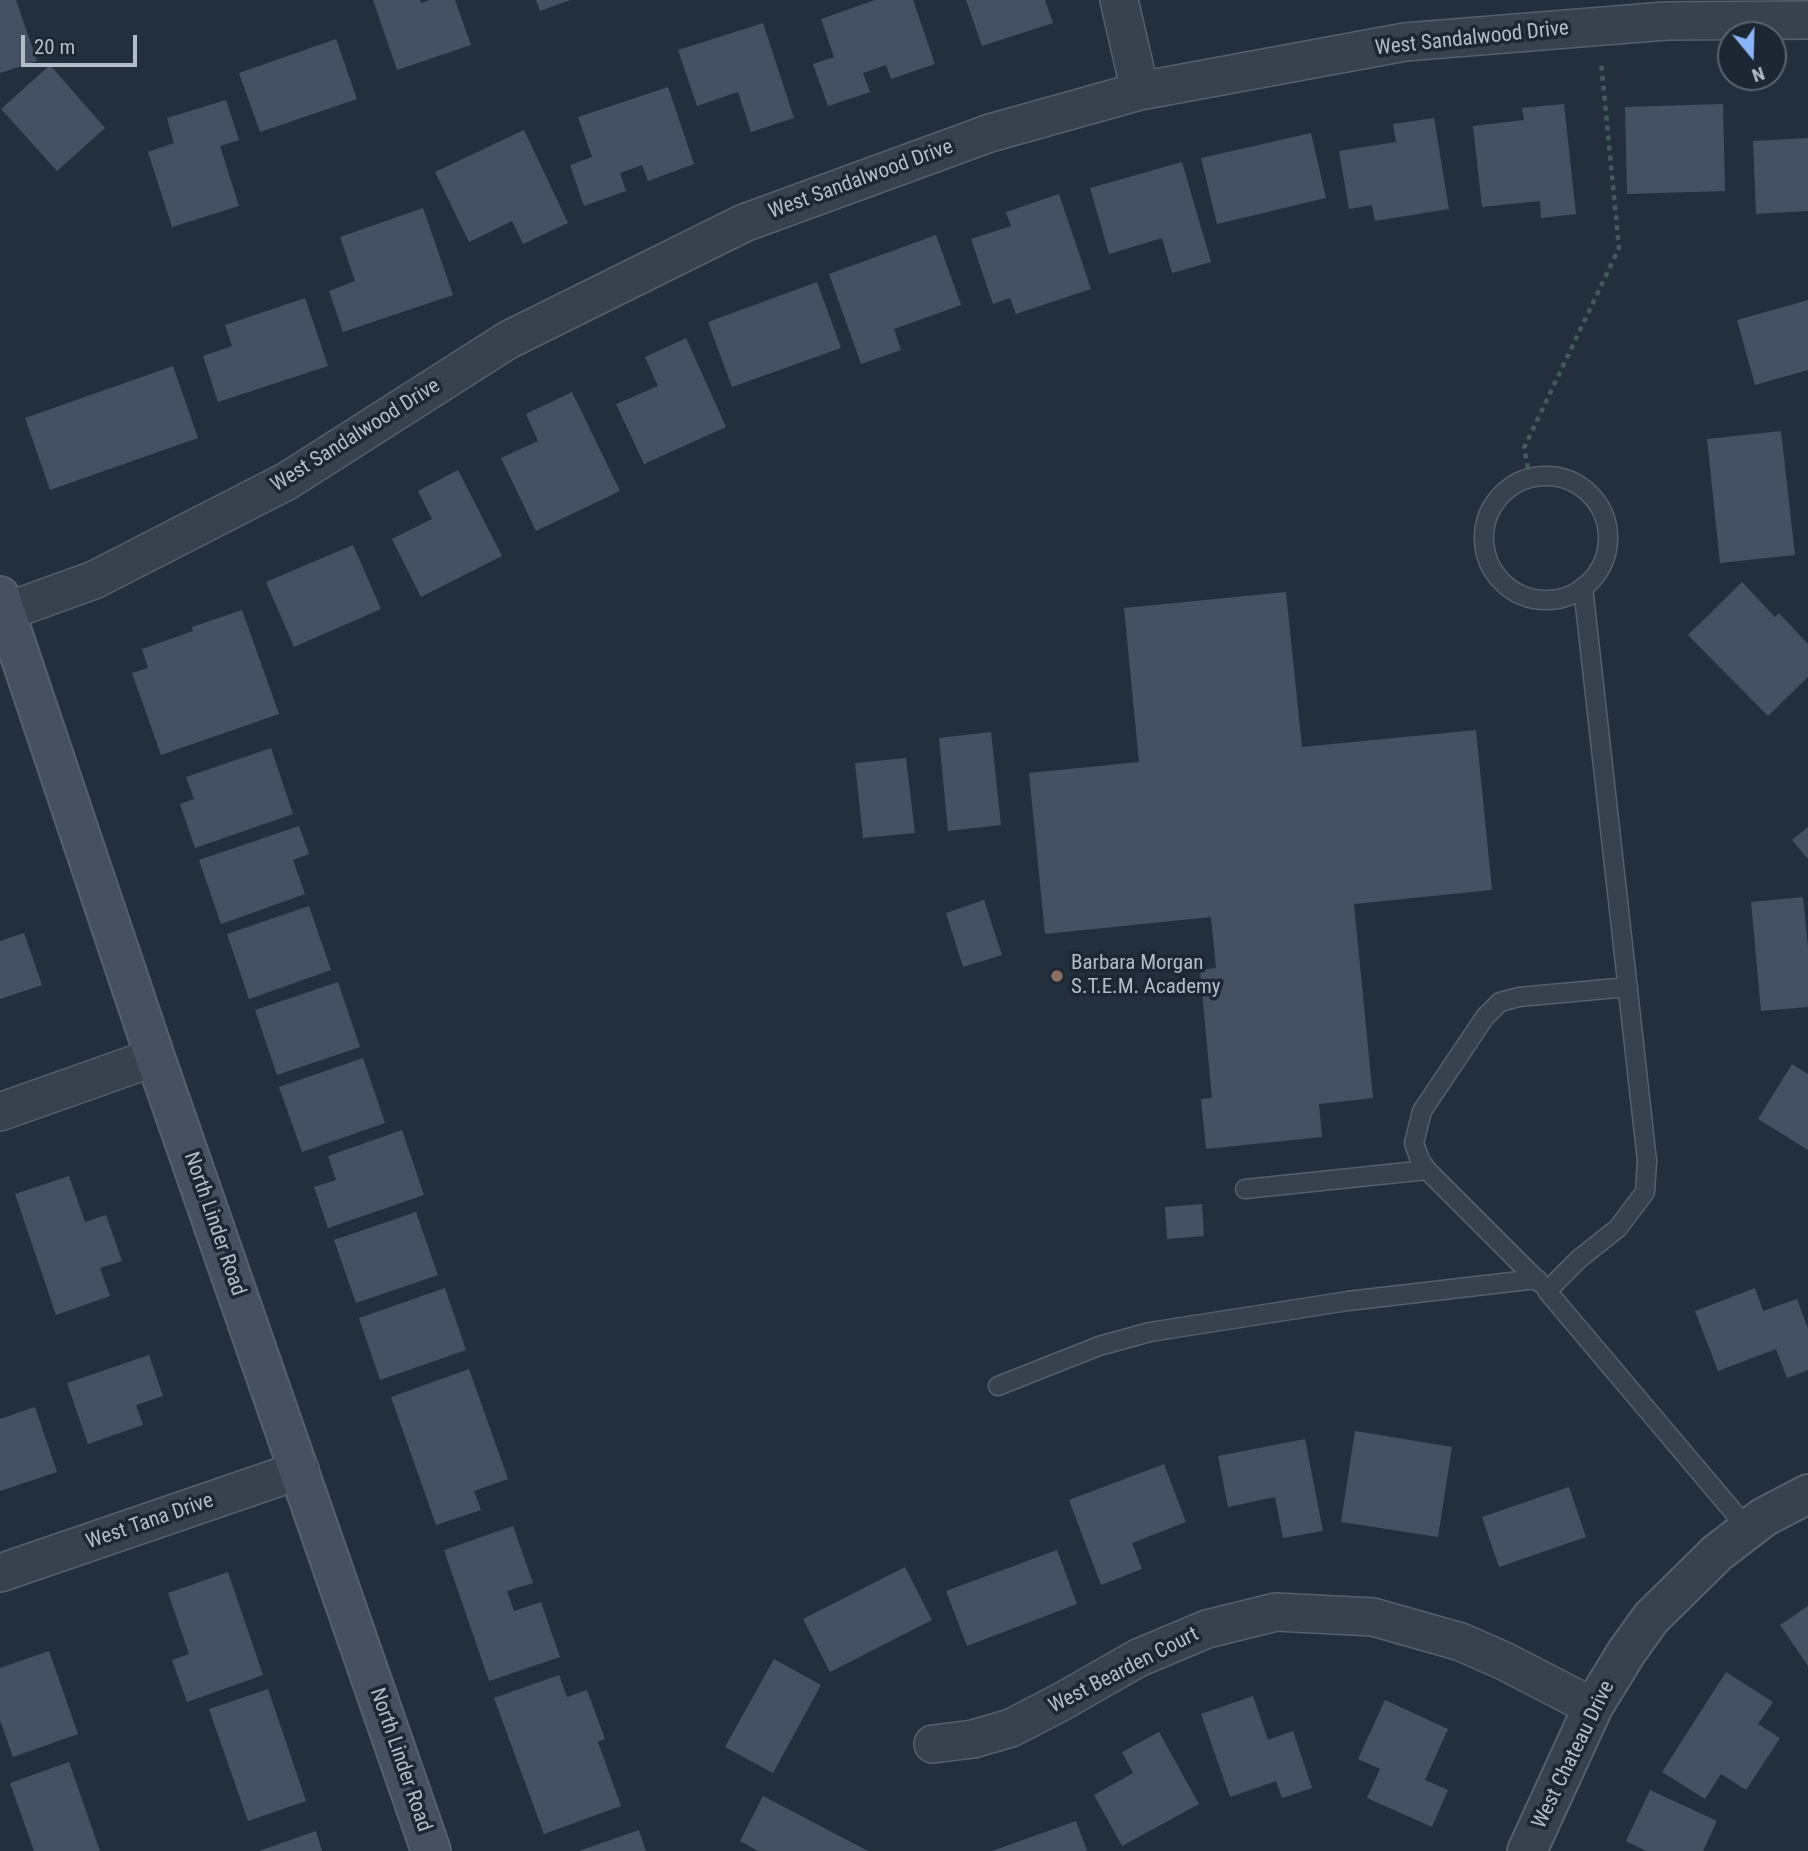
<!DOCTYPE html>
<html>
<head>
<meta charset="utf-8">
<style>
  body { margin:0 }
  #map { position:relative; width:1808px; height:1851px; overflow:hidden; background:#242f3e; font-family:"Roboto Condensed",sans-serif }
  canvas { display:block }
  .north { position:absolute; left:1717px; top:21px; width:70px; height:70px; box-sizing:border-box; background:#1d2633; border:2px solid #59626f; border-radius:50%; rotate:161deg; font-size:19px; font-weight:700; line-height:28px; text-align:center; color:#b4bcc9 }
  .north::after { content:''; display:block; margin:auto; width:24px; height:32px; background:#8ab4f8; clip-path:polygon(50% 0,100% 100%,50% 72%,0 100%) }
  .scale { position:absolute; left:21px; top:35px; width:116px; height:32px; box-sizing:border-box; border:4px solid #b4bcc9; border-top:0; padding-left:9px; font-size:21px; line-height:24px; white-space:nowrap; color:#b4bcc9; -webkit-text-stroke:5px #1d2633; paint-order:stroke }
</style>
</head>
<body>
<div id="map">
<canvas width="1808" height="1851"></canvas>
<div class="north">N</div>
<div class="scale">20 m</div>
</div>
<script>
const ctx = document.querySelector('canvas').getContext('2d');
ctx.lineJoin = 'round';
function fillPath(path, color) { ctx.fillStyle = color; ctx.fill(path, 'evenodd'); }
const shape = rows => new Path2D(rows.map(r => 'M' + r).join(''));
function strokePath(path, color, width, dash) { ctx.strokeStyle = color; ctx.lineWidth = width; ctx.lineCap = dash ? 'butt' : 'round'; ctx.setLineDash(dash || []); ctx.stroke(path); }
function label(font, color, halo, rows, align = 'center') {
  ctx.font = font + ' "Roboto Condensed",sans-serif'; ctx.lineWidth = 7; ctx.setLineDash([]); ctx.textBaseline = 'middle'; ctx.strokeStyle = halo; ctx.fillStyle = color; for (const [text, x, y, turn = 0] of rows) {
    ctx.save(); ctx.translate(x, y); ctx.rotate((+turn || 0) * Math.PI / 180); ctx.textAlign = isNaN(turn) ? turn : align; if (halo) ctx.strokeText(text, 0, 0); ctx.fillText(text, 0, 0); ctx.restore();
  }
}
fillPath(shape([
  [0,0,16,0,37,61,0,73],
  [373,0,420,0,421,3,430,0,455,0,471,45,397,70],
  [536,0,570,0,540,11],
  [875,0,913,0,935,64,891,79,886,65,863,73,870,92,828,106,813,64,834,57,821,19],
  [966,0,1045,0,1053,23,982,46],
  [763,23,794,118,751,132,738,92,697,106,678,50],
  [336,39,357,99,260,132,239,73],
  [50,65,105,128,57,171,1,109],
  [668,87,694,164,648,181,642,165,620,173,626,191,584,206,570,165,592,157,578,117],
  [226,100,239,140,220,146,239,206,172,227,148,152,174,143,167,118],
  [1564,104,1576,214,1541,218,1540,201,1482,207,1473,126,1524,120,1522,108],
  [1723,104,1725,191,1627,194,1625,107],
  [1434,118,1449,209,1375,221,1372,205,1349,209,1339,151,1396,142,1393,124],
  [524,130,568,223,523,244,512,221,469,242,435,172],
  [1311,133,1326,198,1217,224,1201,158],
  [1808,138,1808,211,1756,214,1753,141],
  [1182,162,1211,262,1172,273,1162,238,1109,254,1090,188],
  [1059,194,1091,289,1016,314,1010,298,993,304,971,239,1011,226,1006,212],
  [423,208,453,295,343,332,329,291,355,281,340,237],
  [936,235,961,305,894,329,901,350,861,364,829,274],
  [817,282,841,348,732,387,708,322],
  [305,298,328,366,218,402,203,356,232,346,225,325],
  [1808,300,1808,370,1755,385,1737,320],
  [686,338,726,427,644,464,616,404,658,386,645,357],
  [173,366,198,438,50,490,25,418],
  [572,392,620,491,536,531,501,458,538,441,526,414],
  [1781,431,1795,555,1720,563,1707,439],
  [458,470,502,556,421,597,392,539,432,519,418,491],
  [353,545,381,609,294,647,266,582],
  [1742,582,1775,617,1779,613,1808,644,1808,677,1768,716,1688,635],
  [1286,592,1302,747,1476,730,1492,890,1354,904,1373,1098,1319,1104,1322,1137,1206,1149,1201,1099,1212,1098,1200,970,1216,968,1211,917,1045,934,1029,773,1139,762,1124,608],
  [242,610,279,714,161,755,132,673,148,668,142,649,193,631,192,627],
  [991,732,1001,825,948,831,939,738],
  [271,748,293,814,195,848,180,804,194,799,186,777],
  [906,758,915,833,863,838,855,763],
  [299,826,309,854,293,860,305,894,221,924,199,860],
  [1808,827,1808,859,1792,840],
  [1803,897,1808,947,1808,1007,1761,1011,1751,902],
  [984,900,1002,955,963,967,946,913],
  [309,906,331,970,249,999,227,934],
  [24,933,42,985,0,999,0,941],
  [338,982,360,1047,277,1075,255,1010],
  [363,1058,385,1123,302,1152,279,1087],
  [1792,1064,1808,1074,1808,1150,1758,1119],
  [402,1130,424,1195,328,1228,314,1187,336,1180,328,1156],
  [69,1176,85,1222,106,1215,122,1261,100,1268,110,1296,56,1315,15,1194],
  [1202,1204,1204,1236,1167,1239,1165,1207],
  [416,1212,438,1275,356,1303,334,1240],
  [445,1288,466,1350,380,1380,359,1318],
  [1755,1288,1763,1311,1797,1299,1808,1329,1808,1370,1787,1378,1776,1349,1718,1371,1695,1311],
  [149,1355,163,1396,136,1405,143,1425,88,1444,67,1383],
  [469,1369,508,1479,474,1491,481,1510,436,1525,391,1397],
  [35,1407,57,1472,0,1491,0,1419],
  [1355,1431,1452,1447,1438,1537,1341,1522],
  [1305,1439,1323,1531,1283,1538,1275,1497,1228,1507,1218,1456],
  [1164,1464,1186,1522,1132,1543,1142,1569,1101,1585,1069,1500],
  [1569,1487,1586,1537,1499,1567,1482,1517],
  [513,1526,533,1583,507,1591,514,1611,541,1602,560,1657,489,1681,444,1550],
  [1057,1550,1077,1604,967,1646,946,1591],
  [905,1567,932,1620,830,1672,803,1619],
  [228,1572,263,1675,187,1702,172,1660,189,1654,168,1593],
  [1808,1606,1808,1666,1780,1625],
  [49,1651,78,1734,13,1757,0,1720,0,1668],
  [774,1659,821,1685,773,1773,725,1747],
  [1726,1672,1773,1702,1758,1724,1780,1738,1746,1790,1721,1774,1705,1799,1662,1772],
  [559,1675,567,1697,587,1690,605,1739,598,1742,621,1806,544,1834,494,1698],
  [268,1689,306,1801,248,1821,209,1709],
  [1253,1696,1268,1740,1293,1731,1312,1788,1282,1798,1276,1781,1230,1797,1201,1714],
  [1385,1700,1448,1729,1425,1780,1448,1790,1432,1827,1367,1798,1380,1769,1358,1759],
  [1159,1732,1199,1804,1122,1846,1094,1795,1133,1773,1122,1752],
  [69,1762,100,1851,34,1851,10,1783],
  [1650,1790,1717,1821,1703,1851,1646,1851,1626,1841],
  [763,1796,868,1851,758,1851,740,1841],
  [1076,1821,1087,1851,992,1851],
  [639,1830,646,1851,579,1851],
  [316,1831,322,1851,259,1851]
]), '#455162');
const service = shape([
  '1484 538a62 62 0 1 1 124 0a62 62 0 1 1-124 0Z',
  [1583,587,1647,1161,1645,1192,1618,1228,1579,1259,1547,1291,1748,1529],
  [1245,1189,1427,1170],
  [1540,1283,1427,1170,1420,1160,1414,1143,1422,1111,1485,1017,1500,1002,1519,997,1628,987],
  [998,1386,1099,1346,1150,1332,1348,1301,1537,1279]
]);
const minor = shape([
  [1119,0,1140,91],
  [0,614,94,580,287,481,508,340,744,223,990,133,1140,91,1405,42,1666,21,1808,20],
  [0,1112,155,1057],
  [0,1573,300,1470],
  [933,1744,973,1739,1011,1728,1061,1702,1138,1658,1207,1629,1276,1612,1373,1617,1461,1642,1504,1661,1593,1707]
]);
const tertiary = shape([
  [1527,1851,1593,1707,1626,1653,1651,1618,1717,1553,1764,1517,1808,1494]
]);
const secondary = shape([
  [0,596,155,1057,431,1851]
]);
strokePath(service, '#565f6c', 21);
strokePath(minor, '#565f6c', 40);
strokePath(tertiary, '#565f6c', 42);
strokePath(secondary, '#565f6c', 42);
strokePath(shape([
  [1530,478,1524,448,1619,248,1601,62]
]), '#44595c', 4.5, [5, 5]);
strokePath(service, '#38414e', 18);
strokePath(minor, '#38414e', 37);
strokePath(tertiary, '#38414e', 38);
strokePath(secondary, '#465061', 38);
for (const [x, y, r, color] of [
  [1057,976,7,"#8d6e63"]
]) { const dot = new Path2D(); dot.arc(x, y, r, 0, 2 * Math.PI); ctx.fillStyle = color; ctx.fill(dot); strokePath(dot, '#1d2633', 2.5); }
label('21px', '#b4bcc9', '#1d2633', [
  ["West Sandalwood Drive",1472,39,-6],
  ["West Sandalwood Drive",861,180,-20],
  ["West Sandalwood Drive",356,436,-32],
  ["North Linder Road",214,1224,71],
  ["West Tana Drive",150,1522,-19],
  ["West Bearden Court",1124,1671,-27],
  ["West Chateau Drive",1574,1755,-64],
  ["North Linder Road",400,1760,71]
]);
label('21px', '#b4bcc9', '#1d2633', [
  ["Barbara Morgan",1071,964],
  ["S.T.E.M. Academy",1071,988]
], 'left');
</script>
</body>
</html>
